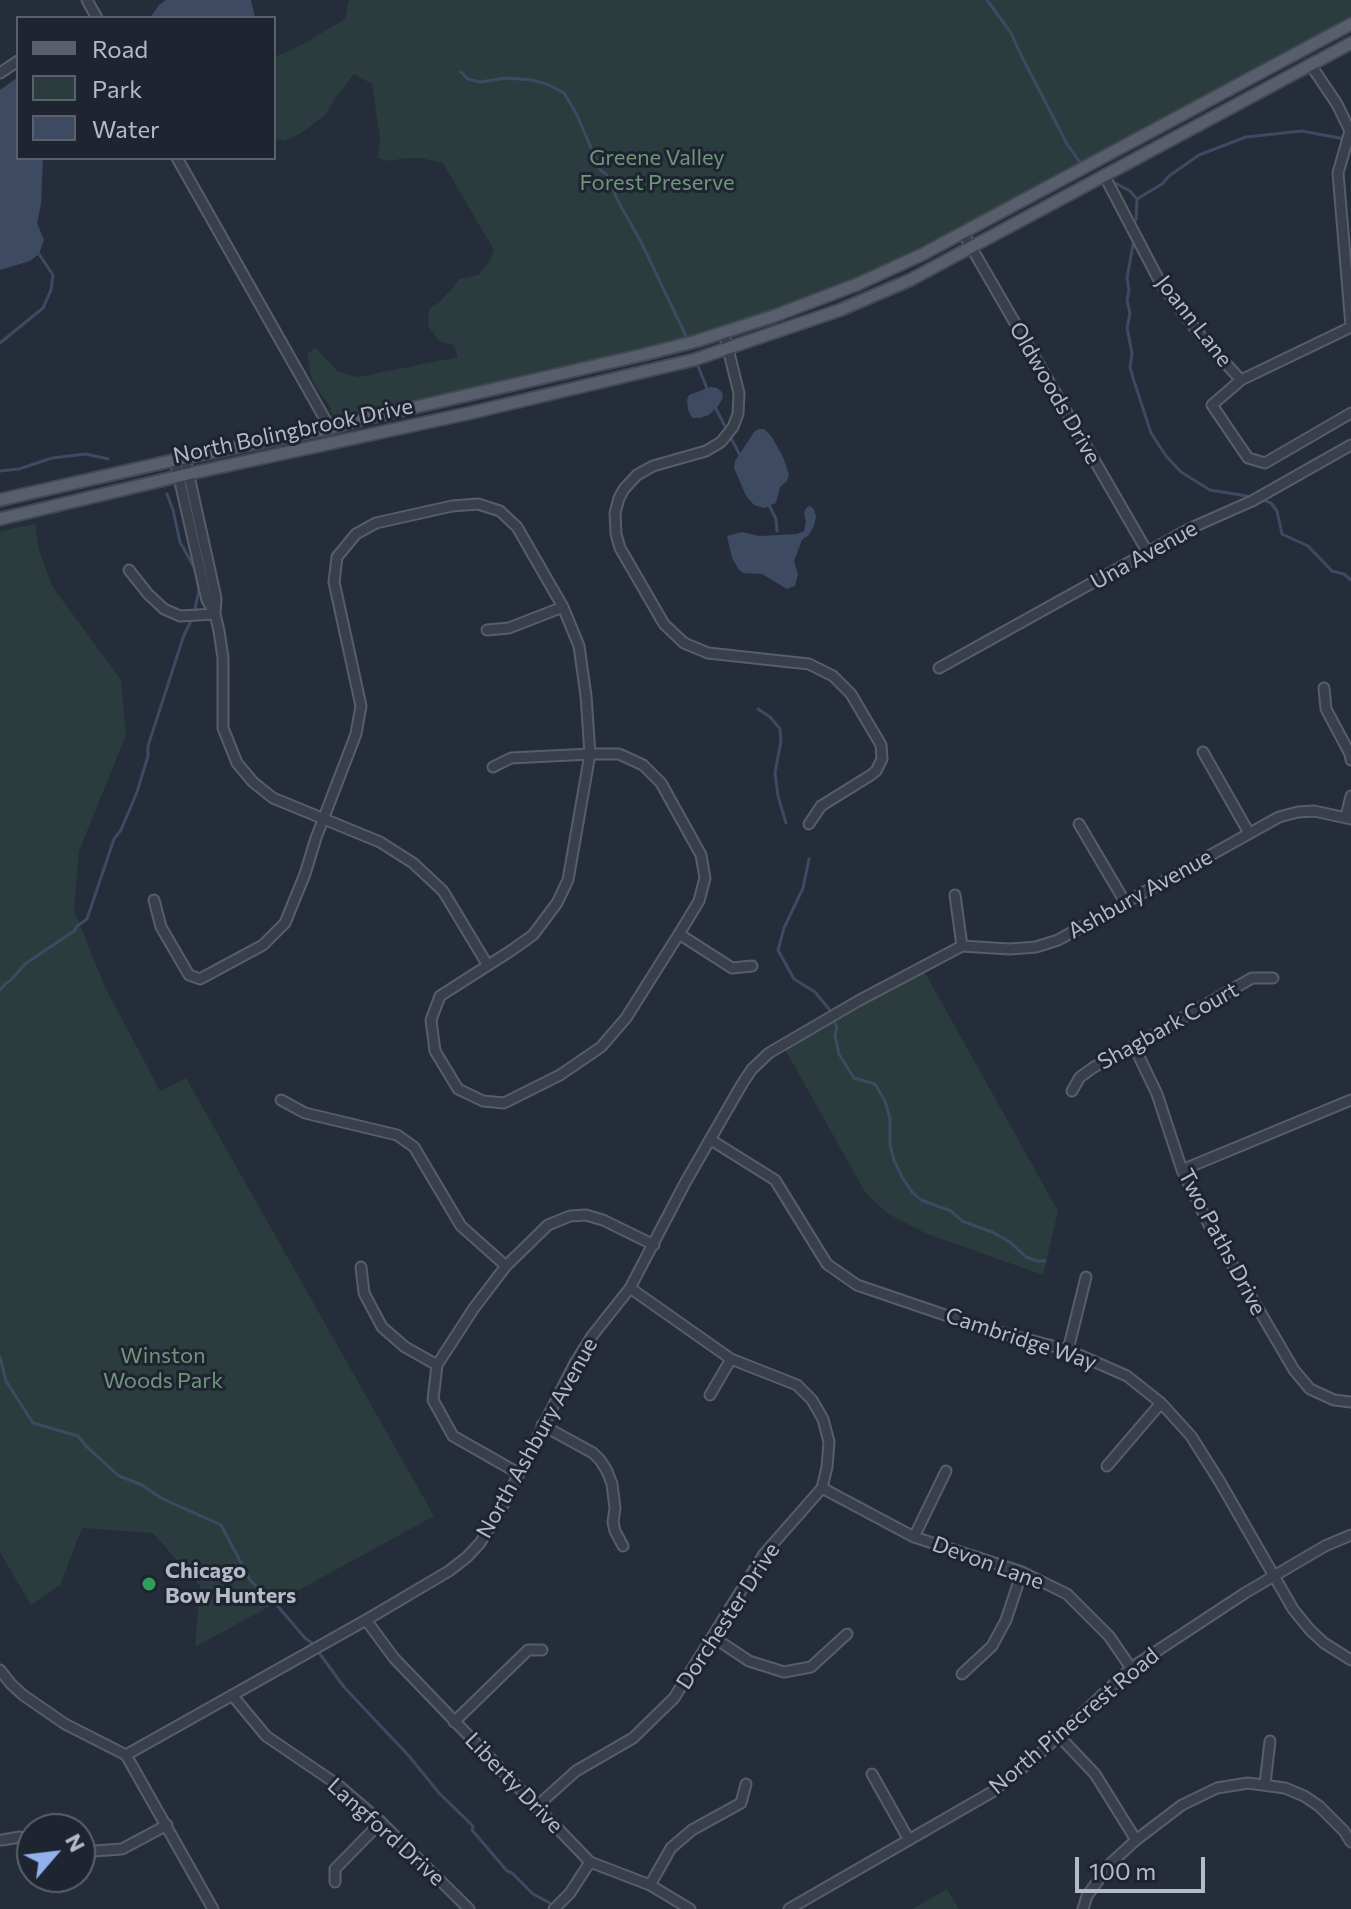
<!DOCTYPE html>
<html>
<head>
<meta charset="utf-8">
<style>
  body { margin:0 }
  #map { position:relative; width:1351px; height:1909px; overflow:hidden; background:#262d3a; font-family:Commissioner,sans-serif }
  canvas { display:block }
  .legend { position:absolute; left:16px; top:16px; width:260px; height:144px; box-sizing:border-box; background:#1e2430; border:2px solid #5a606c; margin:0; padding:10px 14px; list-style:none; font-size:24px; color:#b5bbc6 }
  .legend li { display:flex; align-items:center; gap:16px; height:40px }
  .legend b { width:40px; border:2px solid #5a606c }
  .north { position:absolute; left:16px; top:1813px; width:80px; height:80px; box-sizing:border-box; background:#1e2430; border:2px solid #5a606c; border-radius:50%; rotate:62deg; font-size:22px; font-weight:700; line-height:32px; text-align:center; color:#b5bbc6 }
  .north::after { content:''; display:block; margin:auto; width:28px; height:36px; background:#93b0ed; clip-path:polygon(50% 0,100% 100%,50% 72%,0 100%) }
  .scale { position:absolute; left:1075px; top:1857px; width:130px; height:36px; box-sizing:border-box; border:4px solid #b5bbc6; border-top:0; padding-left:10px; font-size:24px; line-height:28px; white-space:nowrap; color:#b5bbc6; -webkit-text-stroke:6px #1e2430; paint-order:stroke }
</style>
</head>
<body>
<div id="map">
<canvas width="1351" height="1909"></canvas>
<ul class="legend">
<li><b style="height:10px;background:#585e6b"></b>Road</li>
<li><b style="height:22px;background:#2b3c3e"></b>Park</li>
<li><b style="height:22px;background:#3d4a62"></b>Water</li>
</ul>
<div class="north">N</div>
<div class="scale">100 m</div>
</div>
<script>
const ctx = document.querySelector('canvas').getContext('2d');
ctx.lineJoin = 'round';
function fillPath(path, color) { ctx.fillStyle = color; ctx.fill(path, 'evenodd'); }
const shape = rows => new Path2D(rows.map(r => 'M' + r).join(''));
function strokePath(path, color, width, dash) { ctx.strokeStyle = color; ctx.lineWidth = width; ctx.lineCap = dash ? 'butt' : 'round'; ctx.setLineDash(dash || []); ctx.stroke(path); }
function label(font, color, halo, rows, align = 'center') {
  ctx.font = font + ' Commissioner,sans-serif'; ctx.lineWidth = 6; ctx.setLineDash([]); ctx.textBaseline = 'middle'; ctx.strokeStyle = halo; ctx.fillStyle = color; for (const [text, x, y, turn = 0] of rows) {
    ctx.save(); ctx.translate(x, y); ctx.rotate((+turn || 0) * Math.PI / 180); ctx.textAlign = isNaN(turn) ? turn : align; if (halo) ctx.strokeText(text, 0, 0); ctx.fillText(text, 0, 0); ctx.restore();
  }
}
fillPath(shape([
  [349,0,1351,0,1351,19,931,242,855,279,806,300,697,336,573,368,571,364,339,418,331,413,330,410,331,408,316,387,311,377,307,354,316,348,337,371,358,377,458,357,454,345,440,342,428,326,429,309,441,301,460,279,478,275,490,261,494,250,443,163,420,158,405,158,390,161,378,158,380,137,372,84,354,74,338,94,325,115,300,134,284,141,274,138,274,57,300,46,345,19],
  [35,524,39,550,52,586,121,680,126,735,79,851,74,910,104,985,160,1091,186,1078,434,1516,195,1647,200,1586,153,1533,82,1528,60,1585,31,1605,0,1552,0,531],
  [924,971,1058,1211,1043,1275,925,1233,887,1213,865,1192,785,1049],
  [947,1889,959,1909,912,1909]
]), '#2b3c3e');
fillPath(shape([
  [166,0,251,0,255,18,150,18,159,5],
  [18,77,18,158,43,158,41,204,37,223,44,240,39,254,30,261,0,270,0,90],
  [710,387,717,388,722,392,723,398,718,406,709,415,700,418,692,418,688,410,687,400,689,395],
  [759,429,764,429,772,437,783,457,789,474,787,481,780,487,776,503,764,508,754,505,746,496,734,468,735,461,754,432],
  [810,506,814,509,816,517,814,526,809,535,802,540,794,561,798,574,795,586,787,589,762,574,743,573,739,570,732,558,727,536,742,532,759,536,797,534,804,531,806,522,804,514,806,508]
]), '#3d4a62');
strokePath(shape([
  [987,0,1011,33,1019,51,1067,144,1081,164],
  [461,72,468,79,480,82,506,78,532,80,549,85,564,93,576,113,601,171,606,174,619,203,641,242,687,338],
  [1115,183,1130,191,1137,199,1136,220],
  [1137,199,1162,184,1169,176,1199,155,1246,137,1302,131,1345,139],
  [1134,239,1127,278,1129,290,1127,301,1130,313,1127,328,1132,353,1130,367,1133,378,1151,433,1166,456,1181,472,1210,490,1247,496],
  [0,343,43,308,51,290,53,275,39,254],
  [698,366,708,391],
  [714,405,727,430],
  [732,440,741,457],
  [0,471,19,469,52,458,86,454,108,459],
  [167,494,173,510,180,542,195,569,199,590,195,609],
  [1263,500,1271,503,1277,511,1282,534,1308,546,1332,571,1344,574,1351,580],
  [769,505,776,519,777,531],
  [758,709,770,717,780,729,781,741,775,773,778,796,786,823],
  [809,859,803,888,784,928,778,950,794,979,815,992,829,1009],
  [0,990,5,984,11,980,25,964,74,931,77,926,87,919,114,839,121,830,137,792,148,756,148,746,184,635,192,619],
  [835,1023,837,1028,835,1035,839,1054,854,1078,875,1084,885,1101,890,1119,890,1145,894,1160,902,1177,912,1192,921,1200,951,1211,962,1221,992,1232,1010,1242,1026,1257,1037,1261,1045,1261],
  [0,1357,6,1381,33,1423,78,1436,87,1447,119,1476,142,1485,161,1498,221,1525,250,1580,262,1592,269,1596,305,1638,312,1643],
  [320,1654,344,1687,409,1756,439,1793,473,1826,472,1830,507,1871,512,1873,533,1894,550,1903]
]), '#3d4a62', 3);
const minor = shape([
  [87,0,97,18],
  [1310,64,1337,104,1350,131,1338,173,1351,326],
  [0,73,18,61],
  [177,158,330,428],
  [1104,175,1161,284,1204,340,1241,380],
  [963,233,1148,553],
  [1351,327,1241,380,1212,405,1248,458,1265,463,1351,413],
  [724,333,739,393,738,414,733,427,721,442,706,451,653,466,637,475,624,489,619,498,615,513,616,534,620,548,664,624,684,643,708,653,809,664,833,676,851,694,881,745,882,759,876,771,871,775,821,806,809,824],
  [185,458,216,598,215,614],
  [175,460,207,600,215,614,219,631,223,658,223,728,237,763,253,782,273,798,380,842,413,863,443,891,487,964],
  [129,570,148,594,164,609,180,616,215,614],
  [487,630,509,628,563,607],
  [939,668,1191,528,1252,501,1351,445],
  [1324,688,1326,709,1350,754,1351,760],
  [1203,752,1249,833],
  [1346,816,1351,796],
  [1079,824,1125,902],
  [955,895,962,946],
  [154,900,161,927,189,975,200,979,263,945,285,923,305,874,316,838,356,734,361,706,334,582,337,557,356,534,376,523,452,506,478,504,500,511,517,527,563,607,579,646,586,696,590,754,568,880,557,903,533,935,512,950,440,996,431,1020,435,1051,458,1089,483,1101,504,1103,560,1075,601,1047,626,1018,679,934,699,901,705,878,701,855,661,783,643,765,619,754,590,754,511,758,493,767],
  [679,934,732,968,752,966],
  [1134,1046,1157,1094,1182,1170,1208,1223,1294,1370,1310,1389,1334,1400,1351,1402],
  [1072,1091,1080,1077,1094,1067,1134,1046,1252,978,1273,978],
  [281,1100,305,1113,397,1135,414,1147,461,1226,506,1266],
  [711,1140,775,1180,827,1264,857,1285,980,1327,1068,1350,1127,1376,1161,1403,1191,1436,1220,1482,1293,1609,1310,1630,1324,1643,1351,1660],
  [1182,1170,1351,1100],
  [361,1267,364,1293,382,1327,405,1347,437,1365],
  [1068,1350,1086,1277],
  [710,1395,731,1359],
  [542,1425,593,1453,600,1460,607,1471,612,1484,615,1508,613,1522,615,1531,623,1546],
  [1107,1466,1161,1403],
  [518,1473,453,1436,433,1400,437,1365,474,1308,506,1266,548,1225,570,1216,586,1215,603,1220,654,1245],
  [822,1488,914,1537,1022,1572,1067,1594,1109,1636,1131,1668],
  [914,1537,946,1471],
  [366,1620,394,1658,590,1862,650,1885,690,1909],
  [713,1637,749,1661,784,1672,811,1667,847,1634],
  [0,1670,11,1684,23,1695,65,1724,126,1755,213,1909],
  [962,1674,992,1646,1006,1620,1022,1572],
  [232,1695,266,1736,338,1785,381,1822,469,1909],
  [454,1722,528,1650,542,1650],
  [1058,1735,1095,1774,1136,1840],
  [126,1755,366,1620,449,1571,467,1557,480,1543,501,1509,575,1363,592,1336,630,1288,685,1183,742,1084,752,1069,769,1053,858,1001,962,946,1009,949,1024,948,1036,947,1058,940,1279,817,1298,812,1314,811,1351,819],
  [872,1774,909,1840],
  [1265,1784,1270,1741],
  [536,1807,576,1771,633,1738,674,1698,764,1554,822,1488,827,1467,829,1442,823,1419,812,1400,797,1385,731,1359,630,1288],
  [2,1840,20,1837,32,1840],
  [80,1852,122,1849,167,1825],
  [335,1882,335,1869,381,1822],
  [650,1885,671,1848,692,1830,741,1803,746,1784],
  [554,1909,570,1893,590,1862],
  [789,1909,992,1792,1035,1758,1131,1668,1245,1593,1325,1546,1351,1535],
  [1083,1909,1087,1896,1110,1864,1136,1840,1182,1805,1217,1788,1248,1783,1285,1788,1304,1796,1319,1806,1344,1831,1351,1842]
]);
const major = shape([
  [0,500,175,460,330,428,368,418,642,355,697,341,774,316,858,284,923,254,1351,24],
  [0,519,188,474,470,413,693,360,790,327,840,310,910,280,1351,43]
]);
strokePath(minor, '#575d69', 13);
strokePath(major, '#424854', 15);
strokePath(minor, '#393f4b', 9);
strokePath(major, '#585e6b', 11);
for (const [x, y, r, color] of [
  [149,1584,8,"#2e9e5b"]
]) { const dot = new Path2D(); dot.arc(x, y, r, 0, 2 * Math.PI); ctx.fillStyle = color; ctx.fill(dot); strokePath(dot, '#1e2430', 3); }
label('22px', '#6f957a', '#1e2430', [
  ["Greene Valley",657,158],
  ["Forest Preserve",657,183],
  ["Winston",163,1356],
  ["Woods Park",163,1381]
]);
label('22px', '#b5bbc6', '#1e2430', [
  ["Joann Lane",1194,321,52],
  ["Oldwoods Drive",1055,393,60],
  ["North Bolingbrook Drive",293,431,-12],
  ["Una Avenue",1144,555,-29],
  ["Ashbury Avenue",1140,894,-29],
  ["Shagbark Court",1168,1026,-29],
  ["Two Paths Drive",1222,1242,62],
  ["Cambridge Way",1021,1339,18],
  ["North Ashbury Avenue",537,1438,-61],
  ["Devon Lane",988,1563,20],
  ["Dorchester Drive",728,1616,-57],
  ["North Pinecrest Road",1074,1721,-40],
  ["Liberty Drive",514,1783,46],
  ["Langford Drive",386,1832,42]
]);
label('bold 22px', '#b5bbc6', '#1e2430', [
  ["Chicago",165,1571],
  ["Bow Hunters",165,1596]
], 'left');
</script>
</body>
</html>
